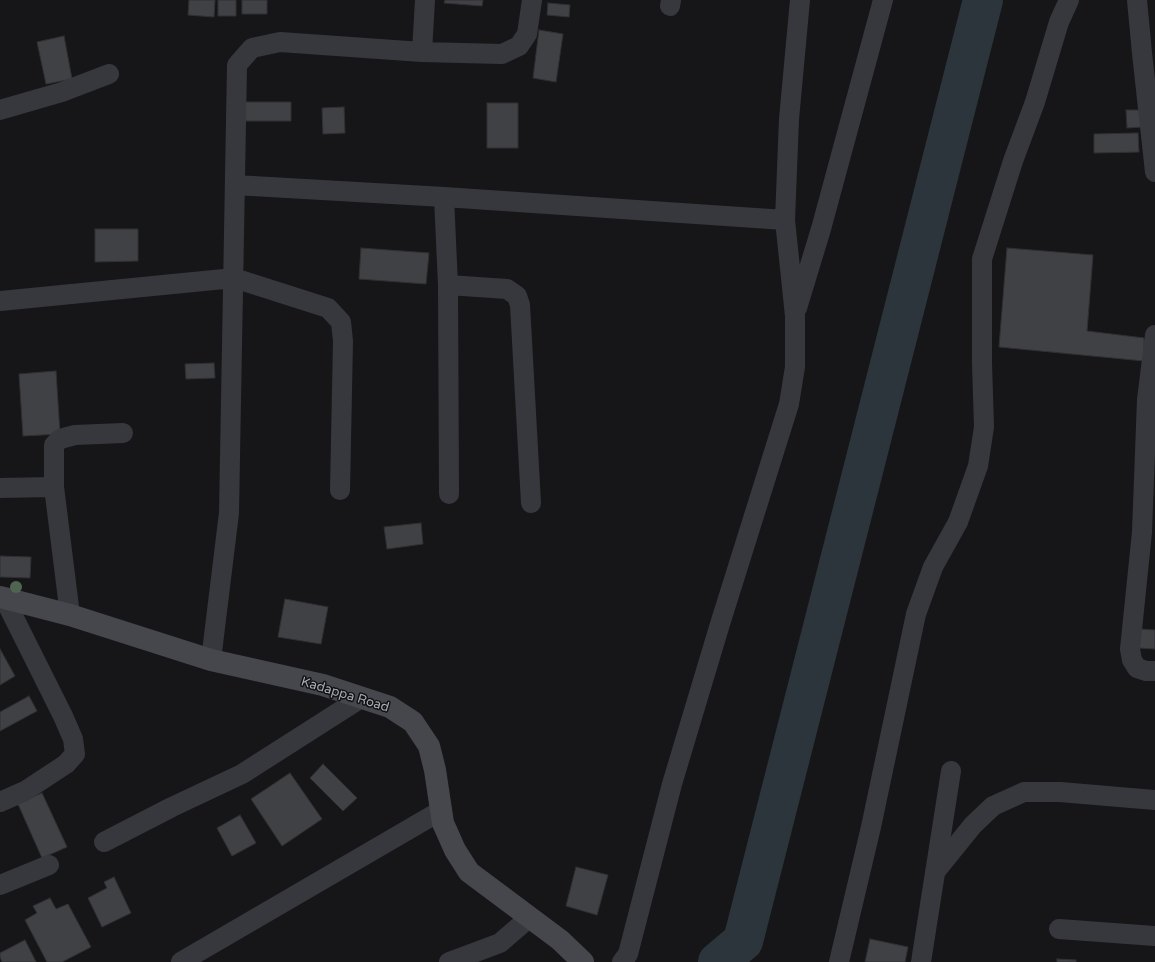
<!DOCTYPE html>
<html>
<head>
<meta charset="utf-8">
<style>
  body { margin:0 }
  canvas { display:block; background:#161618 }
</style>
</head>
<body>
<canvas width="1155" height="962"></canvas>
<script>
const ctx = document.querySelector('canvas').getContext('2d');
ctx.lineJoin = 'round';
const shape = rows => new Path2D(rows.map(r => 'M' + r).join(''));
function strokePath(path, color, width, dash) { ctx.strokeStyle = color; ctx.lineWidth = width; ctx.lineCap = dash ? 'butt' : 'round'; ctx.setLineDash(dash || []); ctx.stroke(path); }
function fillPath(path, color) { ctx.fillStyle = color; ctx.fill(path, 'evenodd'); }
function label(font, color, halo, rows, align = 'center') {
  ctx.font = font + ' "Varela Round",sans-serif'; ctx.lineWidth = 3; ctx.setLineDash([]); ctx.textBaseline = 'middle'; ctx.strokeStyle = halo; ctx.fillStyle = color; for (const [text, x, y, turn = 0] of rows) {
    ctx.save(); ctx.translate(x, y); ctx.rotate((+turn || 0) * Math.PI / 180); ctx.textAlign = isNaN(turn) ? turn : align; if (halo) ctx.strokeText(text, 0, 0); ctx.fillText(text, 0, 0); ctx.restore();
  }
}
strokePath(shape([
  [718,962,743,941,983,0]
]), '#2c353c', 40);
const building = shape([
  [189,0,215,0,214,17,188,15,189,0],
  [218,0,236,0,236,16,218,16,218,0],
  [242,0,267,0,267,14,242,14,242,0],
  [445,0,483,0,482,6,444,3,445,0],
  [548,3,570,5,569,17,547,15,548,3],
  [539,30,563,34,556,82,533,78,539,30],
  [64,36,72,79,46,84,37,42,64,36],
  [245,102,291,102,291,121,245,121,245,102],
  [487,103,518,103,518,148,487,148,487,103],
  [344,107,345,133,323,134,322,108,344,107],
  [1126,110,1140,110,1141,127,1127,128,1126,110],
  [1138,133,1139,152,1094,153,1094,134,1138,133],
  [95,229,138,229,138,261,95,262,95,229],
  [361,248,429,253,426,284,359,279,361,248],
  [1007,248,1093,255,1087,331,1144,338,1144,361,999,347,1007,248],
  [214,363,215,378,186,379,185,364,214,363],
  [56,371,60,434,23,436,19,374,56,371],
  [421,523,423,544,387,549,384,527,421,523],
  [0,556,31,557,30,578,0,577,0,556],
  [285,599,328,607,321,644,278,637,285,599],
  [1140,629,1155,630,1155,649,1138,648,1140,629],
  [0,649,15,676,0,685,0,649],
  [29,696,37,711,0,731,0,712,29,696],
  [323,764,357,798,343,811,310,778,323,764],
  [290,773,322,819,282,846,251,799,290,773],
  [42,793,67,847,42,858,18,804,42,793],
  [240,815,256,843,232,856,217,828,240,815],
  [576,867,608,875,597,915,566,906,576,867],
  [114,877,131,913,102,927,88,898,107,888,104,882,114,877],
  [50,898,56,909,68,904,91,947,62,962,47,962,25,920,37,913,33,906,50,898],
  [870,939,908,947,905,962,865,962,870,939],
  [25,940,36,962,2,962,0,957,0,953,25,940],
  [1057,959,1076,960,1076,962,1057,962,1057,959]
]);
fillPath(building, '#404145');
strokePath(building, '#303034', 1);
strokePath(shape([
  [1137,0,1142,53,1155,172],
  [670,6,671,0],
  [422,52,425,0],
  [0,110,62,92,109,74],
  [235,185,444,197,785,220],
  [444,197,448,285,449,494],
  [448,285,507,289,517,296,520,305,531,503],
  [0,301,234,278,328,308,341,322,343,341,340,490],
  [797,308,821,229,883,0],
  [1155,335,1147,400,1142,532,1130,649,1132,660,1137,668,1146,671,1155,671],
  [0,488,54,487],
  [70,615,54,487,54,445,60,439,75,435,123,433],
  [211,660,229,513,237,65,252,48,280,42,422,52,502,54,519,46,527,34,532,0],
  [0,802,25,791,66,764,75,754,73,739,63,716,4,598],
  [104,842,172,807,242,774,361,698],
  [935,872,973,825,993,806,1024,792,1060,792,1155,800],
  [0,885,49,865],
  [1059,929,1155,936],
  [181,962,442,810],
  [449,962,500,943,530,917],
  [622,962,628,954,672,784,720,624,789,404,795,367,795,316,785,220,789,119,800,0],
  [839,962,871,827,916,614,933,567,958,522,978,466,984,427,982,363,982,259,1013,161,1035,102,1059,22,1069,0],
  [921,962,951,771]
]), '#37383d', 20);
strokePath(shape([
  [0,597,70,615,211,660,323,685,390,707,413,722,429,746,435,770,443,823,455,850,469,872,560,940,583,962]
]), '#45474d', 22);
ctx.fillStyle = '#506452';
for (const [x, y] of [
  [16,587]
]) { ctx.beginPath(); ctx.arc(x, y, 6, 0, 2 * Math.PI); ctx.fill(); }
label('13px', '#a8adb8', '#111113', [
  ["Kadappa Road",345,695,17]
]);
</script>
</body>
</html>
